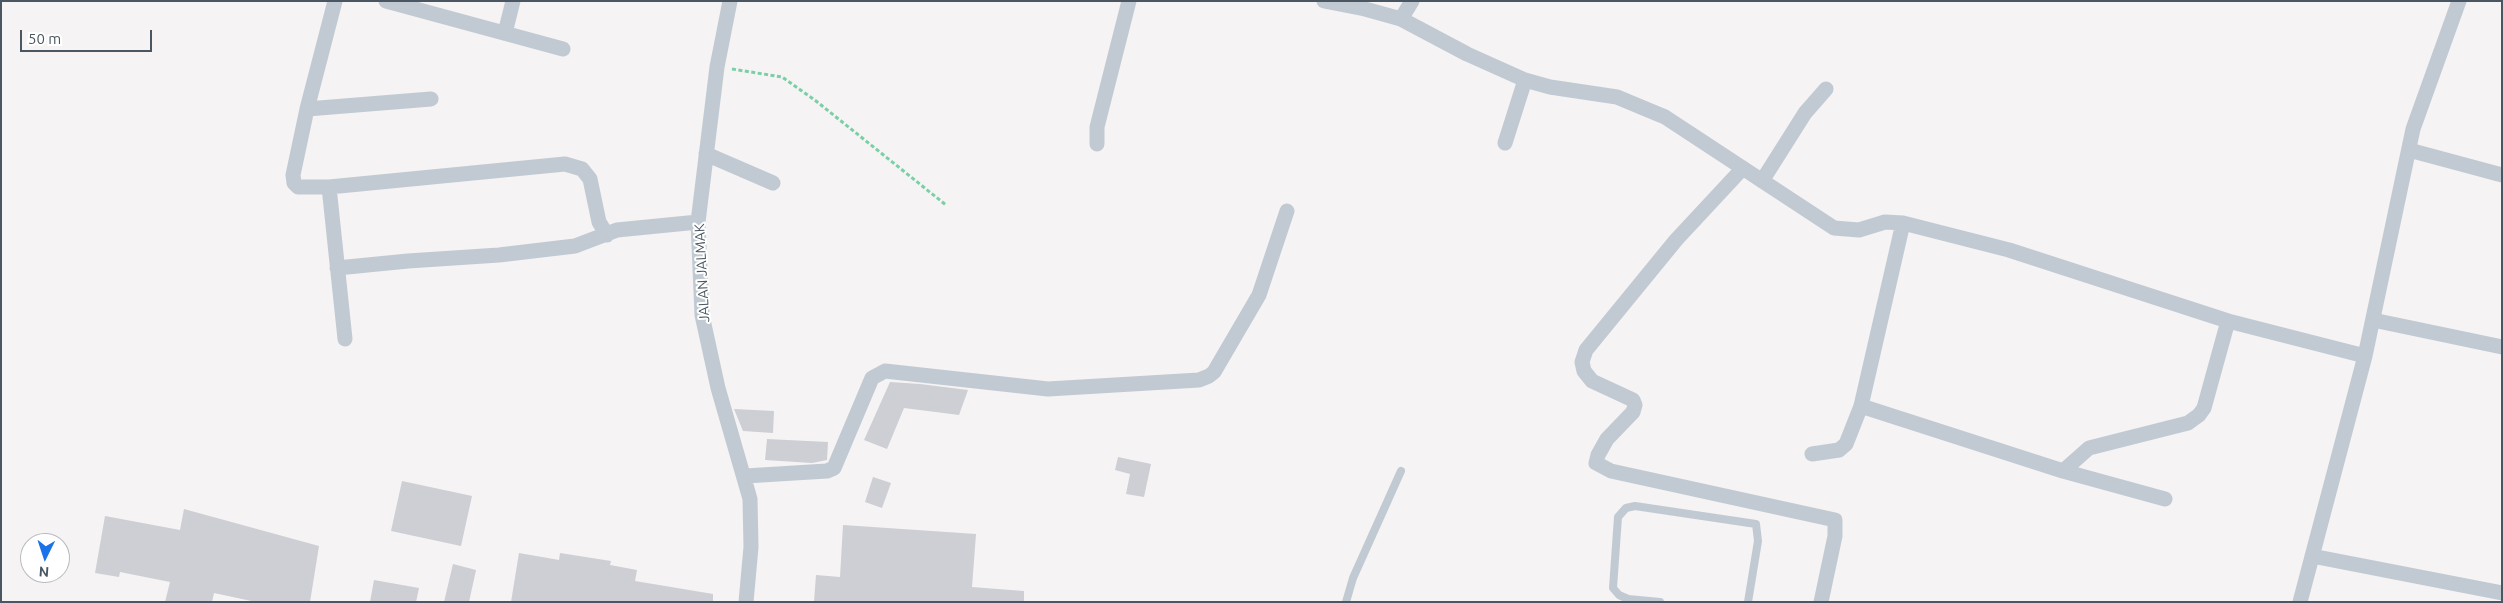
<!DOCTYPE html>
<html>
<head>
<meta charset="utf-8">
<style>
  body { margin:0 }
  #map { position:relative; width:2503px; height:603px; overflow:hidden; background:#f5f3f3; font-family:Ubuntu,sans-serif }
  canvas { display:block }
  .frame { position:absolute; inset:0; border:2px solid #4a5661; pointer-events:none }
  .north { position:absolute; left:20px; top:533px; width:50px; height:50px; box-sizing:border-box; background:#fff; border:1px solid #b7bbc0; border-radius:50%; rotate:184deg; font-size:14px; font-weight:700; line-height:20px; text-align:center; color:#4a5661 }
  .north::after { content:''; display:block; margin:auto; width:18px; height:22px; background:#1a73e8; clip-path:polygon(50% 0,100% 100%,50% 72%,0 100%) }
  .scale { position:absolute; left:20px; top:30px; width:132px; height:22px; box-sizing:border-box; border:2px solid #4a5661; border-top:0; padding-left:6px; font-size:15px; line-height:18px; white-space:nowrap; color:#4a5661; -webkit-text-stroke:4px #fff; paint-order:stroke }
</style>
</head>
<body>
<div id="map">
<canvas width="2503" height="603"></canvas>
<div class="frame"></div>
<div class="north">N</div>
<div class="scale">50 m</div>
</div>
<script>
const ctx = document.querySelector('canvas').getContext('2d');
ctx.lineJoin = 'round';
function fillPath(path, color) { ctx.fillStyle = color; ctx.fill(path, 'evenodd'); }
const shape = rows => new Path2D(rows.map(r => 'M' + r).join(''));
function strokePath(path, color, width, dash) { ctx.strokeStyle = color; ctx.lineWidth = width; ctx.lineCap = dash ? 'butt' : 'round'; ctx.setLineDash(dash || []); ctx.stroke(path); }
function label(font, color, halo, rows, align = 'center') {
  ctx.font = font + ' Ubuntu,sans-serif'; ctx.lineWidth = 4; ctx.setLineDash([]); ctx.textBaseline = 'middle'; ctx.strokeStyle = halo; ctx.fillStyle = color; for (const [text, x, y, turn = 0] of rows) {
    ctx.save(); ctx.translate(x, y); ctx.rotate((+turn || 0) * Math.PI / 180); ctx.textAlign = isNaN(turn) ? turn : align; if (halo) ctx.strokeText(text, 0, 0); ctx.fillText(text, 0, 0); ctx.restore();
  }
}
fillPath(shape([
  [890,382,920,384,968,390,959,415,904,408,887,449,864,440],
  [734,409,774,411,773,433,743,431],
  [767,439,828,442,827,460,812,463,765,460],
  [1118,457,1151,464,1144,497,1126,494,1130,474,1115,470],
  [873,477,891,483,882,508,865,502],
  [402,481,472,496,461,546,391,531],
  [184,509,319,546,310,602,256,602,214,593,212,602,165,602,170,582,120,572,119,577,95,573,105,516,180,530],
  [843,525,976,534,972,587,1024,591,1024,602,814,602,816,575,840,577],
  [519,553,559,560,560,553,611,561,610,565,637,570,635,581,713,594,713,602,511,602],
  [453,564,476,570,469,602,444,602],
  [374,580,419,588,416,602,370,602]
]), '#cdcfd5');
strokePath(shape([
  [732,69,782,77,816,101,946,205]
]), '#7ad0a6', 3, [4, 2.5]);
strokePath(shape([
  [1346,602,1353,578,1401,471],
  [1660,602,1628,599,1619,595,1613,588,1618,517,1626,508,1635,506,1756,524,1758,541,1748,602]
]), '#c1cad2', 8);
strokePath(shape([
  [335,1,307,109,293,175,294,183,298,187,329,187,565,164,582,169,590,179,599,222,607,235],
  [386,1,563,49],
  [730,1,717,67,698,222,702,315,718,388,750,499,751,547,746,602],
  [1324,1,1365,9,1401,19,1467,54,1525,80,1550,87,1617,97,1665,117,1834,228,1859,230,1885,222,1903,223,2009,250,2228,321,2365,356],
  [1401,19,1412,1],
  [505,33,513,1],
  [307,109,431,99],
  [1505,143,1525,80],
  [1097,144,1097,127,1129,1],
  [2409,150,2502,175],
  [706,154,773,183],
  [1743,168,1676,240,1586,350,1582,362,1584,371,1592,381,1633,400,1635,405,1633,412,1607,439,1598,455,1596,463,1611,471,1835,520,1835,536,1821,602],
  [1762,181,1805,113,1826,89],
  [329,187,345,339],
  [1903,223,1861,406,2063,471,2089,448,2188,423,2199,415,2204,408,2228,321],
  [337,268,408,261,499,255,575,246,617,230,698,222],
  [2373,320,2502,347],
  [1812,454,1839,450,1846,444,1861,406],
  [2063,471,2165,499],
  [745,476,827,471,834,468,872,378,885,371,1048,389,1199,380,1209,376,1214,372,1259,295,1287,211],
  [2312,556,2502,593],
  [2300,602,2365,356,2413,129,2459,1]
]), '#c1cad2', 15);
label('14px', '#4a5661', '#fff', [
  ["JALAN JALMAK",702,273,-93]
]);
</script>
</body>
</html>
